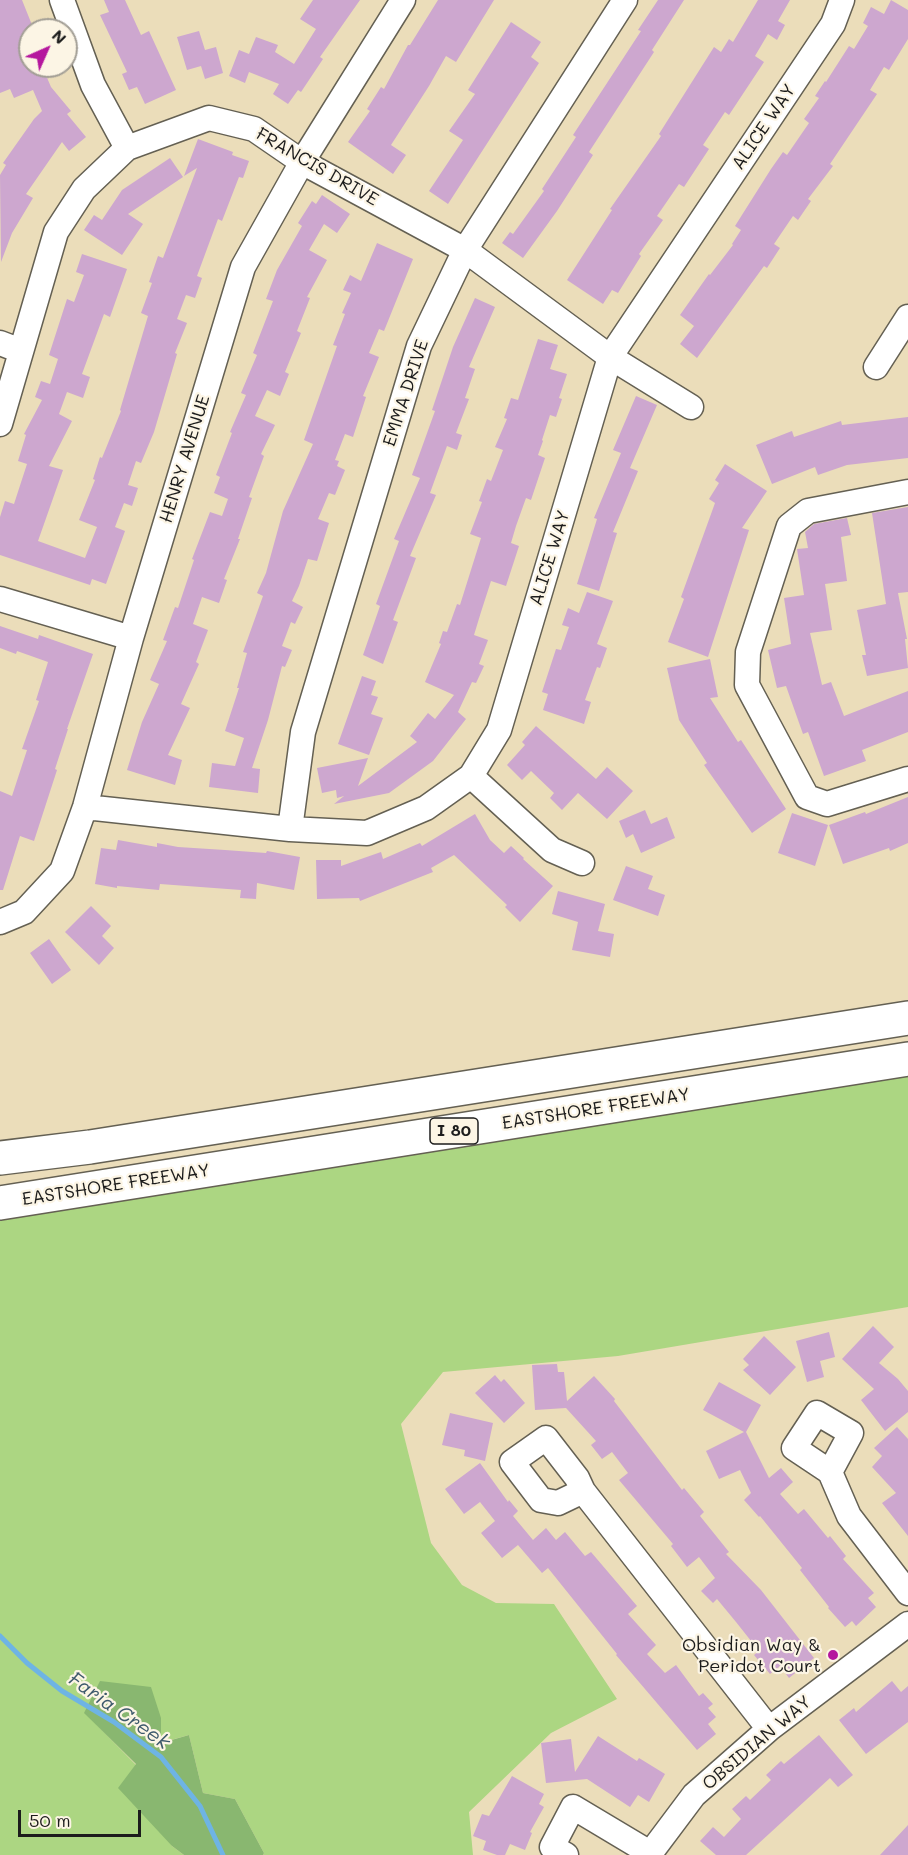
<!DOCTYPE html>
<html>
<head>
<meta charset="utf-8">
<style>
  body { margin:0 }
  #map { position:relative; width:908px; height:1855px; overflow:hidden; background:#ebddba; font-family:Mali,sans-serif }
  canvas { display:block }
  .north { position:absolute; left:18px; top:18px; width:60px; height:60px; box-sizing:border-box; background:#fcf5e5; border:2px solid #a29e95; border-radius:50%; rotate:45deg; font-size:16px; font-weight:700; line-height:24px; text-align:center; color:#1c1c1c }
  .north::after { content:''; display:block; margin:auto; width:21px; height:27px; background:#b5179e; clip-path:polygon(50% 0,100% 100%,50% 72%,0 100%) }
  .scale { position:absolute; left:18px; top:1810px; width:123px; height:27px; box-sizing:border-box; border:3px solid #1c1c1c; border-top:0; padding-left:8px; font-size:18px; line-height:21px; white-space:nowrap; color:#1c1c1c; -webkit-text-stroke:4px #fcf5e5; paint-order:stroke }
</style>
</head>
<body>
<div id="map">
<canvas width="908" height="1855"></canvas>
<div class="north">N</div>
<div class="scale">50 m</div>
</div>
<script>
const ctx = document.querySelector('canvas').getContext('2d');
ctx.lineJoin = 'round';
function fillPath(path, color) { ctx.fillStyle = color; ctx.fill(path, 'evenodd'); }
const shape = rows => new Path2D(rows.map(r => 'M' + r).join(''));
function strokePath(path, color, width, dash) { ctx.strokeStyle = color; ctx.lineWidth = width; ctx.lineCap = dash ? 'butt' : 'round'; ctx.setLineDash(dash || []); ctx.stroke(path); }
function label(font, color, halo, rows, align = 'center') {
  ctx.font = font + ' Mali,sans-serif'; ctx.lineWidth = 4.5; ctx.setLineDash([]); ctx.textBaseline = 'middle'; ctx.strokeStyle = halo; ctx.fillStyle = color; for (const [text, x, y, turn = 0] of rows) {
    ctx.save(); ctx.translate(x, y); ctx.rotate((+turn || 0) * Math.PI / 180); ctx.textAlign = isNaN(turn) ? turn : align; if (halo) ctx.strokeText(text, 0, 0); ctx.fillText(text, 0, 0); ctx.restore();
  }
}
fillPath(shape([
  [908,1059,908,1307,618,1356,443,1372,401,1424,431,1543,462,1585,496,1603,554,1604,617,1699,551,1733,469,1812,473,1855,263,1855,264,1853,235,1799,203,1793,189,1735,160,1743,161,1718,85,1713,136,1765,172,1846,184,1855,0,1855,0,1203]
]), '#acd682');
fillPath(shape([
  [100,1681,151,1687,161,1718,161,1743,189,1735,203,1793,235,1799,264,1853,263,1855,184,1855,172,1846,118,1788,136,1764,84,1713]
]), '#89b770');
strokePath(shape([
  [0,1636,27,1663,62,1691,114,1722,161,1757,200,1806,223,1855]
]), '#6eb4e4', 5);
fillPath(shape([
  [0,0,22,0,34,30,30,30,30,66,42,66,51,87,71,111,67,114,86,137,69,151,62,142,26,194,33,198,12,233,1,262,0,175,6,165,3,163,34,119,42,111,33,90,14,98,10,89,0,93],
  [104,0,125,0,141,35,149,31,176,90,145,104,137,87,129,90,122,74,127,72,100,15,109,12],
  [313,0,360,0,320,57,323,59,301,92,298,90,288,104,273,94,279,84,249,72,245,83,229,76,239,50,249,54,256,37,278,45,275,52,294,64,316,29,300,19],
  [438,0,494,0,456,62,446,56,429,86,391,145,406,155,393,174,348,142,370,111,367,109,381,87,384,89,408,45,410,45],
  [658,0,684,0,652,50,654,52,589,152,593,155,557,211,523,258,502,243,510,232,513,234,544,191,542,189,576,137,573,135,641,31,638,30],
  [758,0,790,0,778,21,785,25,777,40,768,34,755,56,764,62,729,115,725,112,703,145,709,149,684,187,679,184,657,216,663,220,639,254,641,256,618,293,612,290,603,304,567,280,612,210,610,209,661,136,659,134,714,47,721,52,729,39,733,42],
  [891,0,908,10,908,39,889,70,884,67,870,90,877,94,830,164,833,166,808,199,811,201,798,220,793,216,774,244,780,248,767,268,764,266,697,358,680,344,694,326,680,315,709,274,710,275,733,245,732,244,741,230,735,226,771,169,783,152,787,155,809,123,804,119,819,98,815,96,825,81,826,82,849,46,854,49,868,26,863,23,871,7,884,14],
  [511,22,541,42,531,57,539,63,448,204,429,191,463,140,449,131,475,94,468,90],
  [199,31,205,50,216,47,223,73,205,79,201,66,187,70,177,37],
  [198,139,233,152,232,155,249,161,243,178,239,177,222,221,218,219,197,276,202,278,195,298,186,295,177,319,187,323,175,353,177,354,154,432,141,463,136,461,128,485,138,488,132,506,124,503,115,527,125,531,106,584,92,579,90,585,0,555,0,517,5,501,14,504,27,464,18,461,26,435,24,434,42,400,35,397,41,381,50,384,58,359,49,355,67,299,74,302,84,275,76,272,82,254,127,269,110,317,104,314,82,374,90,377,83,398,67,392,59,414,72,421,49,466,63,470,38,541,85,558,97,527,79,520,95,480,93,479,100,457,102,458,121,411,120,410,148,316,141,313,152,283,149,282,158,256,163,258,197,168,184,176],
  [170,158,183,177,128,214,143,224,122,255,84,230,94,215,102,220,122,190],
  [322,195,350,214,337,233,324,224,309,250,327,260,307,297,310,298,297,331,301,333,285,372,289,374,280,396,267,390,255,416,275,425,261,454,264,456,249,497,252,498,238,539,240,539,224,579,227,580,219,603,202,597,193,624,208,630,196,662,199,664,181,704,190,708,168,755,182,760,175,785,127,770,142,722,159,684,150,680,167,641,163,640,175,607,178,608,194,560,192,559,210,512,222,516,228,499,214,493,220,477,216,475,232,433,230,432,246,395,241,393,257,355,253,353,273,301,266,299,277,270,302,226,298,223,312,201,316,204],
  [377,243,413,259,384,331,379,329,369,353,379,357,363,396,366,397,353,437,345,434,335,460,339,461,337,466,345,470,335,495,329,493,318,519,329,523,317,561,308,559,299,586,292,601,303,607,295,624,291,622,282,646,292,650,285,667,282,666,268,720,252,768,260,769,258,793,209,787,212,763,235,766,244,738,225,731,239,688,237,688,247,653,243,652,263,596,257,593,266,573,283,511,313,444,304,440,337,346,333,345,345,314,342,313,351,293,343,290,350,275,361,281],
  [475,298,495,307,469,367,475,369,465,398,469,399,456,433,462,435,457,450,447,446,430,493,436,495,410,556,416,558,393,620,398,622,383,664,363,655,380,606,376,604,399,541,394,539,420,478,412,475,435,411,432,410,453,347],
  [538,339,558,345,550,369,567,374,559,398,562,399,556,417,550,415,542,440,543,441,538,455,545,458,531,500,526,498,516,526,511,543,519,546,506,586,491,581,481,612,474,635,488,640,479,664,484,666,476,683,472,682,458,712,466,719,433,761,389,793,334,804,344,796,337,798,336,790,322,793,317,768,368,758,358,786,417,742,410,736,428,713,435,719,454,695,425,682,441,644,439,643,443,631,447,632,457,604,460,605,481,538,470,534,482,502,479,501,487,479,491,481,503,450,495,447,507,419,504,418,511,398,518,400],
  [636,396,657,405,630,468,638,471,613,532,617,533,599,591,577,584,597,519,594,518,621,453,613,450],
  [908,417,908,458,847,465,818,475,815,467,772,484,756,445,792,431,794,437,841,421,842,425],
  [725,464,767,491,742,528,749,530,708,657,668,642,684,599,681,597,715,503,709,499,719,483,715,480],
  [908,507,908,592,898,593,907,639,905,639,908,668,867,676,862,655,866,655,857,610,886,604,872,513],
  [847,518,851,535,841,537,847,581,825,584,832,630,810,633,822,685,831,682,844,716,908,691,908,732,862,750,866,761,824,776,808,732,803,734,786,686,777,688,768,650,791,644,784,598,804,595,797,549,808,548,805,532,814,524],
  [587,592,613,601,597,644,607,648,600,668,597,667,585,700,591,702,584,724,543,710,548,694,542,692,556,649,561,650,569,627,562,625,568,608,579,613],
  [0,626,38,639,39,635,93,654,67,729,68,729,55,769,57,770,34,841,20,836,3,890,0,890,0,791,12,796,27,750,22,749,39,701,36,700,48,662,17,651,16,654,0,648],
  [710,659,718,697,710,698,738,742,741,740,786,809,752,833,704,765,707,763,679,720,667,668],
  [362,676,376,681,371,695,378,697,371,714,383,718,369,755,338,744],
  [536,726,596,779,607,767,633,791,607,819,578,793,562,810,550,798,554,793,531,771,522,780,507,765,525,745,522,742],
  [908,797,908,843,890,851,889,848,843,864,829,825,865,812,866,814],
  [645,810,651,824,667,817,675,838,641,853,633,834,626,838,619,821],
  [792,813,828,825,815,866,778,853],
  [475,814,490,840,504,853,511,846,524,858,523,859,553,886,520,922,505,907,507,905,454,855,431,868,433,872,360,901,359,898,317,899,316,860,341,860,341,866,381,852,383,859,420,843,422,846],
  [118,840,157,847,157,843,178,847,225,850,266,853,267,851,300,857,294,890,257,883,256,899,240,898,241,890,160,884,159,890,117,886,117,888,95,884,101,848,116,850],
  [626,866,653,876,648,889,665,895,658,916,613,900],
  [558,891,605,904,598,931,614,934,610,957,572,950,578,922,552,914],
  [91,906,111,926,102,936,114,948,99,965,65,932],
  [49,939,71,970,52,984,30,953],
  [873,1326,894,1347,879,1363,898,1379,908,1391,908,1412,885,1431,861,1400,874,1389,842,1359],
  [829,1332,835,1357,820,1361,824,1377,807,1382,796,1341],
  [764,1336,796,1367,770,1395,743,1370,749,1365,743,1359],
  [557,1364,558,1372,564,1372,567,1401,594,1376,615,1399,614,1401,682,1490,684,1488,704,1512,700,1516,729,1552,726,1554,761,1590,814,1658,789,1678,780,1666,770,1674,754,1655,759,1651,736,1622,717,1599,713,1603,701,1591,715,1578,699,1557,687,1567,671,1546,673,1544,619,1480,628,1473,612,1452,602,1459,591,1445,596,1441,566,1408,535,1410,532,1365],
  [495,1375,501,1382,504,1379,525,1403,504,1423,475,1393],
  [719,1382,761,1405,746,1432,769,1478,781,1468,793,1482,780,1494,798,1514,804,1509,828,1538,830,1536,846,1556,843,1559,874,1593,868,1598,876,1607,856,1626,852,1621,845,1627,828,1608,829,1607,800,1570,802,1568,760,1516,759,1517,744,1500,751,1493,740,1470,719,1479,706,1451,744,1432,703,1410],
  [450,1413,493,1423,485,1461,464,1456,465,1450,442,1445],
  [897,1427,908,1439,908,1536,882,1503,896,1493,872,1467,882,1456,874,1448],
  [480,1463,508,1502,509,1500,518,1511,513,1516,533,1540,546,1528,556,1540,565,1532,585,1556,591,1552,637,1606,628,1614,656,1645,647,1654,665,1673,676,1665,699,1696,703,1693,713,1704,708,1708,716,1717,708,1724,716,1734,697,1750,616,1655,617,1654,548,1568,542,1573,518,1545,502,1558,481,1533,495,1521,480,1502,464,1514,445,1489],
  [892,1681,901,1692,908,1686,908,1722,866,1754,839,1720,854,1708,856,1712],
  [819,1735,853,1775,838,1787,830,1778,746,1855,716,1855,700,1841,713,1827,724,1837,741,1819,732,1809,746,1796,750,1800,771,1780,766,1775,781,1761,784,1764],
  [598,1736,637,1761,639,1758,665,1774,649,1802,638,1795,630,1807,587,1779,546,1783,541,1743,571,1739,575,1772],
  [512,1776,544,1794,539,1804,544,1807,530,1832,532,1833,525,1850,510,1844,505,1855,497,1855,483,1850,486,1841,473,1836,482,1814,489,1816],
  [908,1825,908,1855,880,1855]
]), '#cda7cf');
const minor = shape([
  [62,0,93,85,127,148],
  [0,343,21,351],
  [876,367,908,317],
  [0,424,56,232,84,189,127,148,209,118,254,129,302,162,465,250,610,357,691,407],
  [908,492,808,511,789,526,748,652,747,685,807,797,827,804,908,779],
  [0,599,131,638],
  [471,776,552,850,582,863],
  [85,807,290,829,367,833,426,808,471,776,499,730,610,357,833,24,842,0],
  [290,829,303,732,419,346,465,250,625,0],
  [0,922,24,912,62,871,85,807,131,638,243,267,302,162,403,0],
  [830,1472,851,1433,817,1413,794,1448,830,1472,849,1516,908,1593],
  [583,1491,558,1503,541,1500,512,1462,546,1438,577,1478,583,1491,769,1729],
  [566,1855,552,1847,573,1807,650,1853],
  [649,1855,694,1795,769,1729,908,1624]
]);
const highway = shape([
  [0,1158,90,1147,908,1018],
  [0,1203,908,1059]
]);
strokePath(minor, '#646053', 27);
strokePath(highway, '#646053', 36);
strokePath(minor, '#fff', 24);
strokePath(highway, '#fff', 33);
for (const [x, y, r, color] of [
  [833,1655,6,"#b5179e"]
]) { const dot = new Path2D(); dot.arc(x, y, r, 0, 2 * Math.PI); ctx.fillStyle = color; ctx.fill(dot); strokePath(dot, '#fcf5e5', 2); }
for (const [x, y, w] of [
  [454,1131,48]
]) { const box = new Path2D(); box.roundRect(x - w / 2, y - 13, w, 26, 4.5); ctx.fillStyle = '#fcf5e5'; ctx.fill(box); strokePath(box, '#1c1c1c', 1.5); }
label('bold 16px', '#1c1c1c', null, [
  ["I 80",454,1131]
]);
label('18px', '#1c1c1c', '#fcf5e5', [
  ["ALICE WAY",764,127,-56],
  ["FRANCIS DRIVE",317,167,30],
  ["EMMA DRIVE",406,393,-72],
  ["HENRY AVENUE",185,459,-73],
  ["ALICE WAY",550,558,-73],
  ["EASTSHORE FREEWAY",596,1109,-9],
  ["EASTSHORE FREEWAY",116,1185,-9],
  ["OBSIDIAN WAY",757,1743,-40]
]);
label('18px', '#1c1c1c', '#fcf5e5', [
  ["Obsidian Way &",821,1645],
  ["Peridot Court",821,1666]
], 'right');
label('italic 20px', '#3d596c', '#fcf5e5', [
  ["Faria Creek",119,1711,35]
]);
</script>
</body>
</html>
